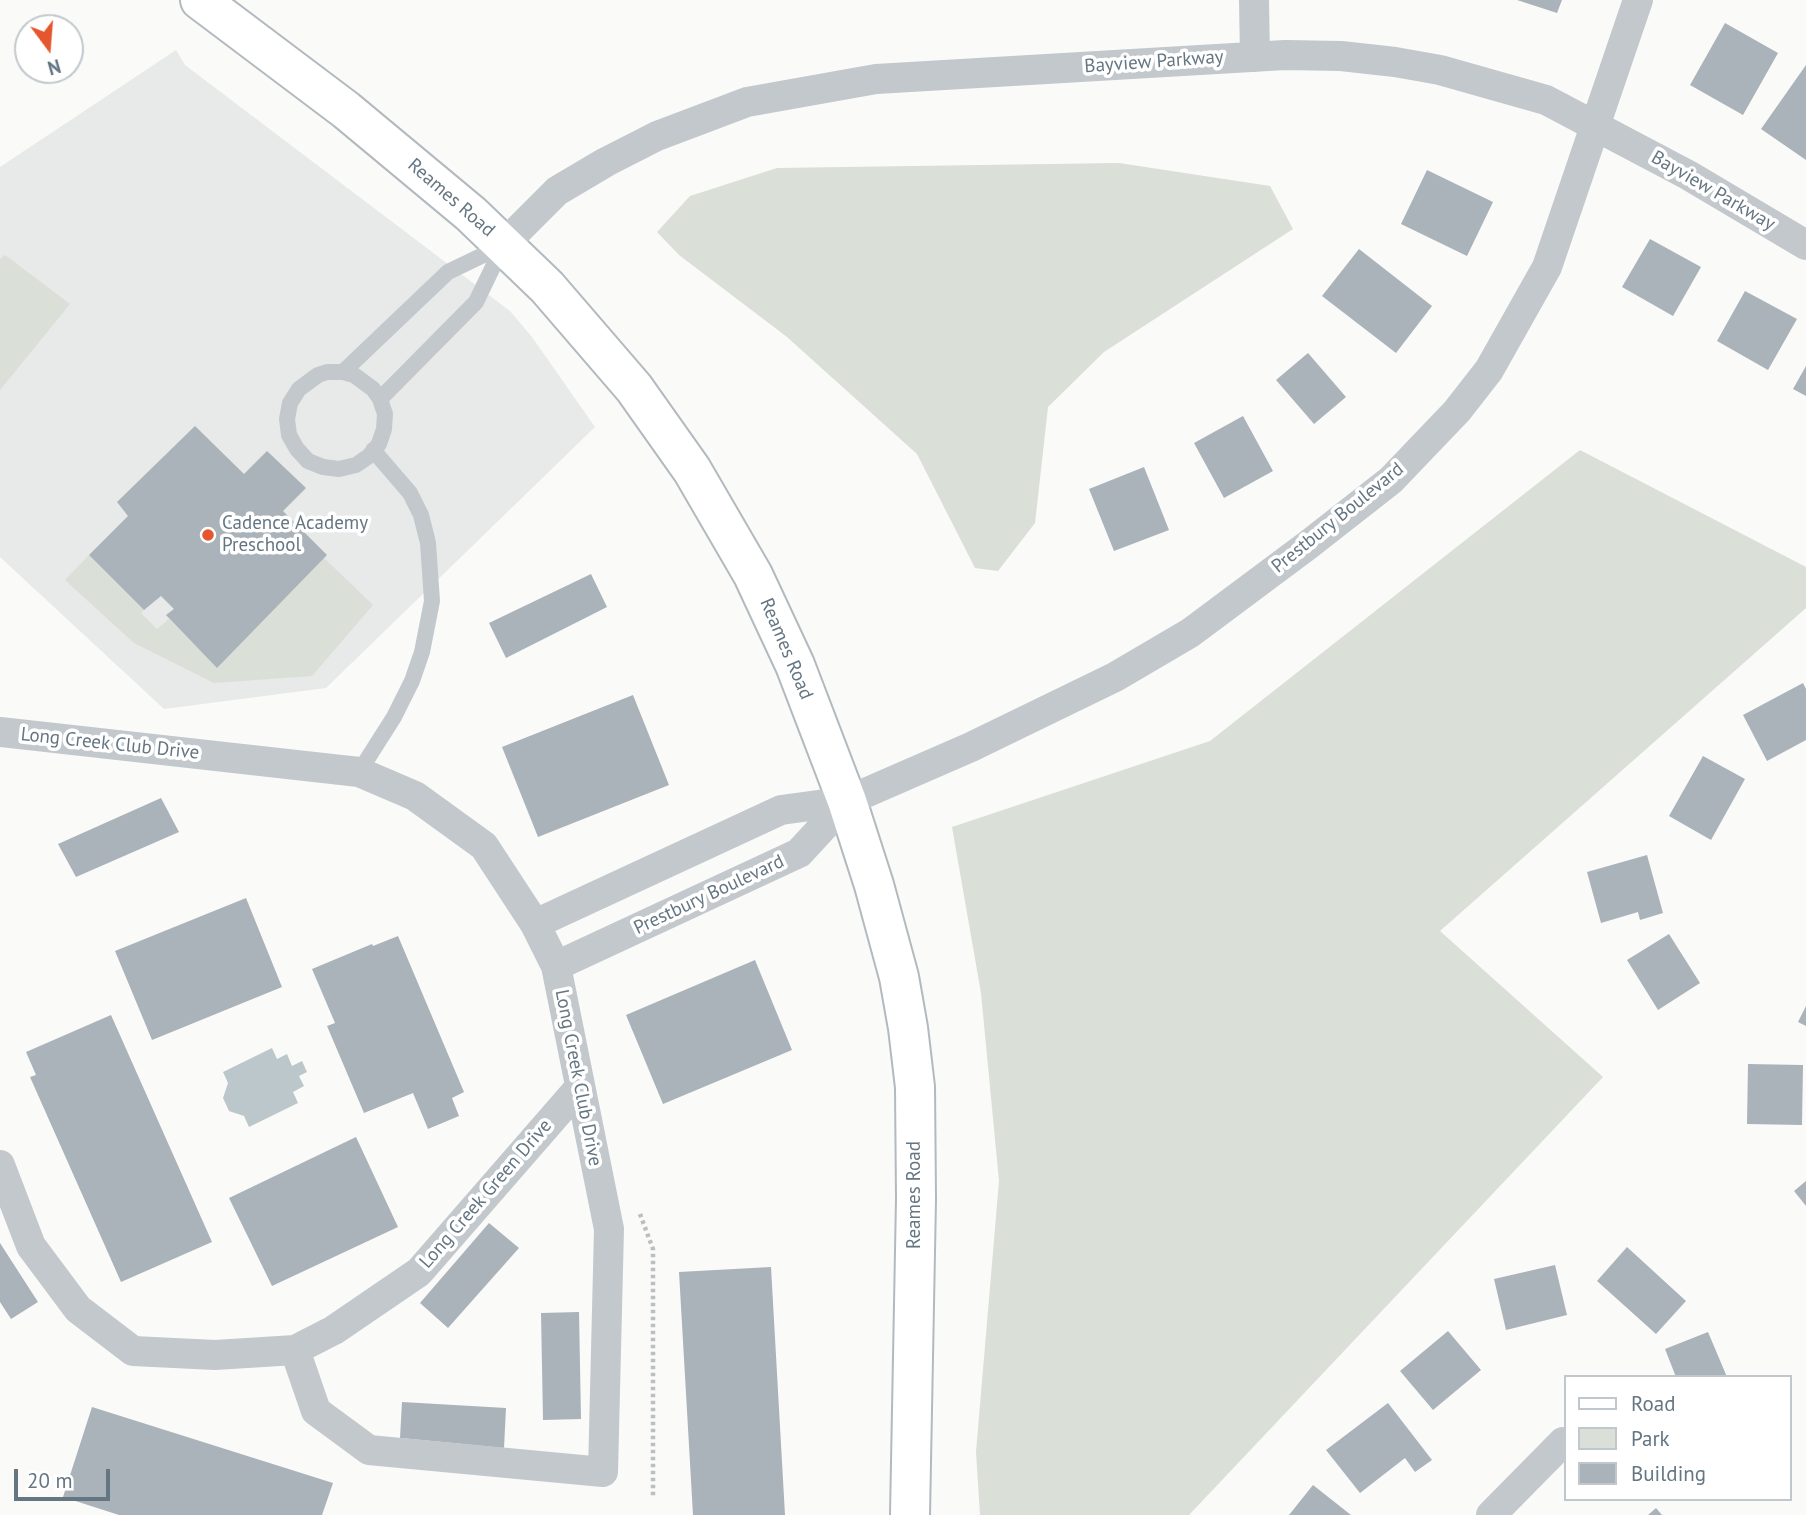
<!DOCTYPE html>
<html>
<head>
<meta charset="utf-8">
<style>
  body { margin:0 }
  #map { position:relative; width:1806px; height:1515px; overflow:hidden; background:#fafaf8; font-family:"PT Sans",sans-serif }
  canvas { display:block }
  .legend { position:absolute; left:1564px; top:1375px; width:228px; height:126px; box-sizing:border-box; background:#fff; border:2px solid #c1c8cd; margin:0; padding:9px 12px; list-style:none; font-size:21px; color:#657683 }
  .legend li { display:flex; align-items:center; gap:14px; height:35px }
  .legend b { width:35px; border:2px solid #c1c8cd }
  .north { position:absolute; left:14px; top:14px; width:70px; height:70px; box-sizing:border-box; background:#fff; border:2px solid #c1c8cd; border-radius:50%; rotate:164deg; font-size:19px; font-weight:700; line-height:28px; text-align:center; color:#657683 }
  .north::after { content:''; display:block; margin:auto; width:24px; height:32px; background:#e4572e; clip-path:polygon(50% 0,100% 100%,50% 72%,0 100%) }
  .scale { position:absolute; left:14px; top:1469px; width:96px; height:32px; box-sizing:border-box; border:4px solid #657683; border-top:0; padding-left:9px; font-size:21px; line-height:24px; white-space:nowrap; color:#657683; -webkit-text-stroke:5px #fff; paint-order:stroke }
</style>
</head>
<body>
<div id="map">
<canvas width="1806" height="1515"></canvas>
<ul class="legend">
<li><b style="height:9px;background:#fff"></b>Road</li>
<li><b style="height:19px;background:#dadfd7"></b>Park</li>
<li><b style="height:19px;background:#aab3b9"></b>Building</li>
</ul>
<div class="north">N</div>
<div class="scale">20 m</div>
</div>
<script>
const ctx = document.querySelector('canvas').getContext('2d');
ctx.lineJoin = 'round';
function fillPath(path, color) { ctx.fillStyle = color; ctx.fill(path, 'evenodd'); }
const shape = rows => new Path2D(rows.map(r => 'M' + r).join(''));
function strokePath(path, color, width, dash) { ctx.strokeStyle = color; ctx.lineWidth = width; ctx.lineCap = dash ? 'butt' : 'round'; ctx.setLineDash(dash || []); ctx.stroke(path); }
function label(font, color, halo, rows, align = 'center') {
  ctx.font = font + ' "PT Sans",sans-serif'; ctx.lineWidth = 7; ctx.setLineDash([]); ctx.textBaseline = 'middle'; ctx.strokeStyle = halo; ctx.fillStyle = color; for (const [text, x, y, turn = 0] of rows) {
    ctx.save(); ctx.translate(x, y); ctx.rotate((+turn || 0) * Math.PI / 180); ctx.textAlign = isNaN(turn) ? turn : align; if (halo) ctx.strokeText(text, 0, 0); ctx.fillText(text, 0, 0); ctx.restore();
  }
}
fillPath(shape([
  [176,50,185,65,510,311,532,337,595,427,326,688,164,709,0,557,0,167]
]), '#e8e9e9');
fillPath(shape([
  [1119,163,1270,186,1293,229,1104,352,1048,407,1035,523,998,571,975,568,917,454,787,337,679,255,657,232,690,196,777,168],
  [5,255,70,304,0,390,0,259],
  [1580,450,1806,567,1806,608,1440,931,1603,1077,1189,1515,980,1515,976,1452,999,1181,981,993,952,827,1210,741],
  [89,555,144,610,141,613,157,629,169,619,217,667,324,558,373,605,312,676,214,683,134,643,65,580]
]), '#dadfd7');
fillPath(shape([
  [272,1048,277,1059,287,1054,292,1066,302,1061,307,1072,299,1076,304,1086,293,1092,298,1103,249,1127,244,1116,229,1111,223,1098,228,1083,223,1072]
]), '#bbc7cb');
fillPath(shape([
  [1517,0,1562,0,1557,13],
  [1725,23,1778,53,1743,115,1690,85],
  [1806,65,1806,160,1761,129],
  [1427,170,1493,202,1467,256,1401,224],
  [1650,239,1701,267,1673,316,1622,287],
  [1359,249,1432,306,1396,353,1322,296],
  [1745,291,1797,319,1768,370,1717,341],
  [1308,353,1346,397,1314,424,1276,380],
  [1806,366,1806,396,1793,389],
  [1243,416,1273,471,1224,498,1194,443],
  [195,426,244,474,267,451,306,488,283,511,327,555,217,668,166,615,174,609,161,596,144,610,89,555,128,516,117,502],
  [1144,467,1169,530,1114,551,1089,489],
  [591,574,607,607,506,658,489,623],
  [1803,683,1806,689,1806,740,1767,761,1743,715],
  [633,695,669,785,538,837,502,747],
  [1703,756,1745,779,1711,840,1669,816],
  [161,798,179,832,76,877,58,844],
  [1647,855,1663,913,1640,920,1638,912,1601,923,1587,872],
  [246,898,282,987,152,1040,115,951],
  [1669,934,1700,983,1658,1010,1627,960],
  [398,936,464,1092,452,1098,459,1116,428,1129,413,1093,364,1113,327,1026,335,1023,312,969,372,944,373,946],
  [755,960,792,1050,663,1104,626,1015],
  [1806,1006,1806,1026,1798,1022],
  [111,1015,212,1242,121,1282,30,1077,36,1075,26,1052],
  [1748,1064,1803,1065,1802,1125,1747,1124],
  [356,1137,398,1227,272,1286,229,1198],
  [1806,1181,1806,1206,1794,1191],
  [489,1223,519,1248,448,1328,420,1303],
  [0,1243,38,1302,11,1319,0,1302],
  [1627,1247,1686,1301,1656,1334,1597,1281],
  [1555,1265,1567,1315,1506,1330,1494,1279],
  [771,1267,785,1515,693,1515,679,1272],
  [579,1312,581,1419,543,1420,541,1313],
  [1448,1331,1481,1370,1433,1410,1400,1371],
  [1708,1332,1727,1377,1676,1377,1665,1349],
  [402,1402,506,1408,504,1448,400,1438],
  [1388,1403,1432,1460,1415,1472,1405,1458,1360,1493,1326,1450],
  [92,1407,333,1483,322,1515,119,1515,63,1497],
  [1313,1485,1351,1515,1289,1515],
  [1656,1508,1662,1515,1648,1515]
]), '#aab3b9');
const secondary = shape([
  [200,0,346,110,471,214,547,287,634,388,692,470,753,575,795,665,847,801,874,885,899,977,908,1028,915,1087,916,1199,910,1515]
]);
strokePath(secondary, '#b3babf', 42);
strokePath(shape([
  [640,1214,653,1249,653,1498]
]), '#bbbfc2', 4.5, [3.5, 3.5]);
strokePath(shape([
  [343,372,354,375,373,389,380,399,385,414,384,429,379,444,369,456,356,465,339,469,323,467,308,461,297,449,289,435,287,419,290,403,299,389,318,375,327,372,343,372,448,272,502,246],
  [380,399,476,302,504,244],
  [359,772,394,717,412,681,422,652,432,601,428,543,421,515,410,493,373,450]
]), '#c3c8cc', 16);
strokePath(shape([
  [1254,0,1255,57],
  [504,244,557,191,606,162,657,136,747,102,876,79,1285,55,1341,56,1395,62,1440,70,1546,100,1688,175,1806,245],
  [0,732,359,772,415,796,484,846,535,924,556,966,609,1229,603,1472,369,1450,316,1411,295,1350],
  [535,924,781,810,847,801,971,747,1115,677,1190,633,1308,545,1391,480,1457,411,1489,370,1547,267,1638,0],
  [556,966,799,853,847,801],
  [0,1165,31,1246,78,1309,133,1351,215,1355,295,1350,334,1330,419,1272,580,1087],
  [1491,1515,1563,1442]
]), '#c3c8cc', 30);
strokePath(secondary, '#fff', 38);
for (const [x, y, r, color] of [
  [208,535,7,"#e4572e"]
]) { const dot = new Path2D(); dot.arc(x, y, r, 0, 2 * Math.PI); ctx.fillStyle = color; ctx.fill(dot); strokePath(dot, '#fff', 2.5); }
label('19px', '#657683', '#fff', [
  ["Bayview Parkway",1154,62,-4],
  ["Bayview Parkway",1713,191,30],
  ["Reames Road",451,198,41],
  ["Prestbury Boulevard",1338,518,-39],
  ["Reames Road",786,649,67],
  ["Long Creek Club Drive",110,744,6],
  ["Prestbury Boulevard",709,895,-25],
  ["Long Creek Club Drive",578,1078,79],
  ["Long Creek Green Drive",486,1194,-49],
  ["Reames Road",915,1195,-90]
]);
label('19px', '#657683', '#fff', [
  ["Cadence Academy",222,524],
  ["Preschool",222,546]
], 'left');
</script>
</body>
</html>
